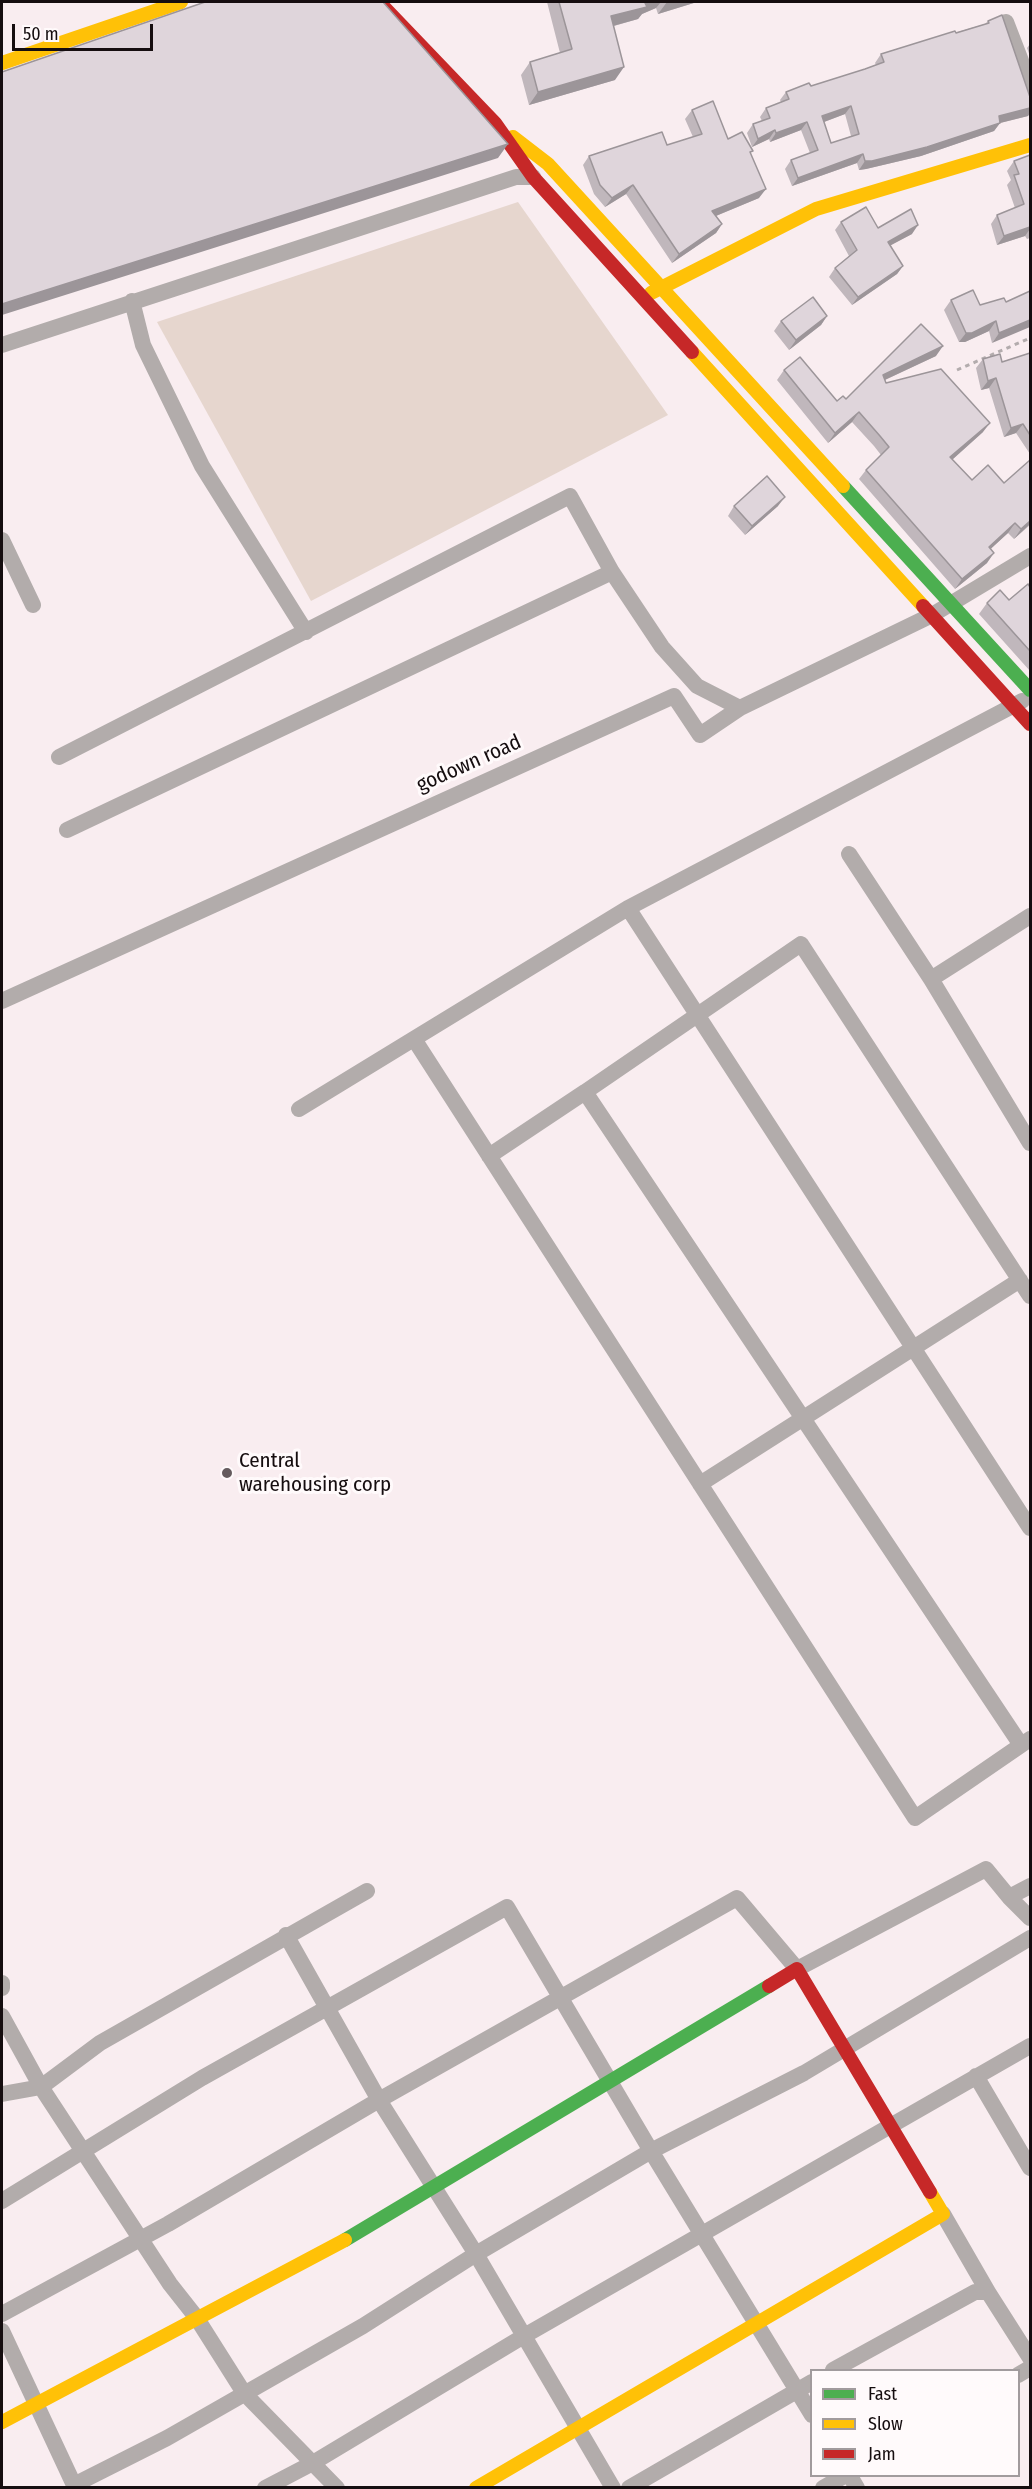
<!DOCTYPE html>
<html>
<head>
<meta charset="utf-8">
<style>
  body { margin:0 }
  #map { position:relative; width:1032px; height:2489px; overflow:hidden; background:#f9edf0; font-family:"Fira Sans Condensed",sans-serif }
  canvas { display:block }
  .frame { position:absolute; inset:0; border:3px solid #150d0f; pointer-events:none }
  .legend { position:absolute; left:810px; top:2369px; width:210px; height:108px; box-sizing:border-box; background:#fffafb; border:2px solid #a19b9d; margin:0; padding:8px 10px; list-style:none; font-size:18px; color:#150d0f }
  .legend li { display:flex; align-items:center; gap:12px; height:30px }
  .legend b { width:30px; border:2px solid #a19b9d }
  .scale { position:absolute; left:12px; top:24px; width:141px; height:27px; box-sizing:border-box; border:3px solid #150d0f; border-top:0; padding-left:8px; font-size:18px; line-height:21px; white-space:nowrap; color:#150d0f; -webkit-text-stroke:4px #fffafb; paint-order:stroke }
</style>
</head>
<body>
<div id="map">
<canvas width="1032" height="2489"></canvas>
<div class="frame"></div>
<ul class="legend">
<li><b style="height:8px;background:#4caf50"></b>Fast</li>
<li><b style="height:8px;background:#ffc107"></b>Slow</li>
<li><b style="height:8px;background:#c62828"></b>Jam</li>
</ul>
<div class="scale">50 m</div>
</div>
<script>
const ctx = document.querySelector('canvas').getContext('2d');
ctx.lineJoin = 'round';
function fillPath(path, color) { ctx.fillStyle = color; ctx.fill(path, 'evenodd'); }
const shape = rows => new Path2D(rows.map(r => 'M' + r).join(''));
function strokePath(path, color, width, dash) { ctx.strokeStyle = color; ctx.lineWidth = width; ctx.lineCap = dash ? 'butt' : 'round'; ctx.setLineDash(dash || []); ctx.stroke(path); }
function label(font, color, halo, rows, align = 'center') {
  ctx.font = font + ' "Fira Sans Condensed",sans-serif'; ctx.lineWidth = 6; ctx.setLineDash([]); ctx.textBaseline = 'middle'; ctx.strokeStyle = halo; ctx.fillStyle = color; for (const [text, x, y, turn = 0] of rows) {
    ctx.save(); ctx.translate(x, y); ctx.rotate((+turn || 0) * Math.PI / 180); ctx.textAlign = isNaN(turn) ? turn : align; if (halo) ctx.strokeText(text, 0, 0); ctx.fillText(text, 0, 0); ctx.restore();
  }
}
fillPath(shape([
  [518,202,668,415,311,601,157,322]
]), '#e6d6ce');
strokePath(shape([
  [957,370,1030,338]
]), '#b3acad', 3, [4.5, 4.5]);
strokePath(shape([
  [1006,22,1030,84],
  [132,301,143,345,202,466,306,632],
  [2,345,516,177,533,177],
  [2,540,33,605],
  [59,757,570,496,612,572,662,647,697,686,740,708],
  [67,830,612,572],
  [849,854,931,979],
  [628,908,1030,1528],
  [1030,916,931,979,1030,1143],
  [2,1001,674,696,700,735,740,708,932,615,1030,556],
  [414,1039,915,1818,1030,1739],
  [299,1109,628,908,1022,701],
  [489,1156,585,1092],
  [700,1484,1020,1280],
  [1021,1745,585,1092,801,944,1030,1296],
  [1009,1897,1030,1918],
  [286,1935,379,2100,476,2254,613,2488],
  [2,1983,2,1988],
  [2,2016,41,2087,170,2284,196,2317,244,2393,337,2488],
  [976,2076,1030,2168],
  [2,2094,41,2087,100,2043,367,1891],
  [2,2201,202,2078,507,1907,651,2151,476,2254,363,2326,167,2438,74,2485,2,2331],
  [943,2214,988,2292],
  [2,2314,168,2224,379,2100,737,1898,797,1969,986,1869,1009,1897,1030,1886],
  [833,2370,975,2292,988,2292,1030,2358],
  [1018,2375,1030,2368],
  [812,2415,651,2151,804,2073,1030,1938],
  [850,2476,857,2488],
  [265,2488,311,2464,524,2336,1030,2046],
  [629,2488,812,2382],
  [823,2488,844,2476]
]), '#b2acab', 16);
strokePath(shape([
  [843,486,1030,690],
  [345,2240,769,1986]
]), '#4caf50', 14);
strokePath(shape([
  [2,63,181,2],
  [513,137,548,164,843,486],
  [651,293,816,209,1030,145],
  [692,352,923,606],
  [2,2422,345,2240],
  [476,2488,943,2214,930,2192]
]), '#ffc107', 14);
strokePath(shape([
  [379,2,495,123,533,177,692,352],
  [923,606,1030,724],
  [769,1986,797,1969,930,2192]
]), '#c62828', 14);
fillPath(shape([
  [547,2,697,2,658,14,656,8,642,14,638,19,614,26,615,80,529,105,521,75,530,62,560,53],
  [988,21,1030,97,1030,113,1028,116,1000,123,994,131,921,156,866,169,859,170,857,163,792,186,785,169,791,160,810,153,801,130,770,142,769,139,752,147,747,133,753,124,762,121,760,117,766,108,781,102,780,100,786,92,811,86,865,69,876,65,875,63,881,54,985,24],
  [845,114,851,136,831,143,824,122],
  [1030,44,1030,56,1027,48],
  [692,110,728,139,751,153,759,198,716,216,722,224,716,233,672,263,626,194,605,207,594,194,583,165,589,156,667,145,693,137,685,119],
  [1030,155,1030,238,1027,239,1025,236,997,245,991,224,997,215,1015,208,1007,185,1011,180,1007,171,1014,161],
  [841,222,912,234,890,245,903,266,897,274,852,305,829,277,835,268,849,256,835,230],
  [1030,291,992,343,989,331,965,342,959,342,944,310,951,300,980,305,1006,302],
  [827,316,821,325,789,350,774,331,781,321],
  [921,324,936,356,885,380,886,383,983,432,952,460,972,480,1004,483,1030,460,1030,525,1014,539,1008,533,990,549,987,563,955,589,859,479,866,470,881,455,874,446,852,422,828,443,777,380,784,370,837,401,846,399],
  [1030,353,1030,454,1016,433,1004,437,989,388,981,390,976,368,983,359,1002,362],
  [734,506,778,506,745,535,728,516],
  [1030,587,1030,671,979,614,987,603,1009,600]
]), '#c0b7bc');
fillPath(shape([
  [649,2,661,2,656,8,642,14,638,19,602,29,611,16],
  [667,2,697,2,658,14],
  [624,67,615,80,529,105,538,92],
  [851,106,845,114,816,125,822,116],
  [1030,108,1030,113,1028,116,1000,123,994,131,921,156,866,169,859,170,865,161,999,116],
  [807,122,801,130,770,142,776,133],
  [775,130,769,139,752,147,758,139],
  [508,144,498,158,2,315,2,304],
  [863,154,857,163,792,186,798,178],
  [633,185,626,194,605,207,612,198],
  [766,189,759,198,706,220,712,211],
  [722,224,716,233,672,263,679,254],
  [918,225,912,234,882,250,888,242],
  [1030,227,1030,229,1025,236,997,245,1004,236],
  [903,266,897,274,852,305,858,297],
  [827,316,821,325,789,350,796,340],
  [1030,320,1030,327,992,343,999,333],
  [996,321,989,331,965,342,959,342,966,333],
  [943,346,936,356,876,384,883,375],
  [996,378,989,388,981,390,988,381],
  [859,412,852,422,828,443,835,433],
  [990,423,983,432,944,467,950,457],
  [1023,424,1016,433,1004,437,1011,428],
  [785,497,778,506,745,535,752,526],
  [1030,521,1030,524,1014,539,1021,529],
  [1015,523,1008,533,982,557,989,547],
  [994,553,987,563,955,589,962,579]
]), '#9c9599');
const building = shape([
  [205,2,383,2,508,144,2,304,2,72,205,2],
  [559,2,649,2,645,3,647,7,611,16,624,67,538,92,530,62,572,49,559,2],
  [1002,15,1030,97,1030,108,999,116,1000,123,927,147,872,161,865,161,863,154,798,178,791,160,818,150,807,122,776,133,775,130,758,139,753,124,770,118,766,108,789,99,786,92,809,83,811,86,865,69,884,62,881,54,955,31,956,33,989,23,988,21,1002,15],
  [851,106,859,134,831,143,822,116,851,106],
  [713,101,728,139,742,132,753,151,750,152,766,189,712,211,722,224,679,254,633,185,612,198,600,185,589,156,662,132,667,145,702,134,692,110,713,101],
  [1030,155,1030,227,1004,236,997,215,1024,204,1014,175,1019,174,1014,161,1030,155],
  [866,207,878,228,911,209,918,225,888,242,903,266,858,297,835,268,857,250,841,222,866,207],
  [973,290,980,305,1004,298,1006,302,1030,291,1030,320,999,333,996,321,972,333,966,333,951,300,973,290],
  [813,297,827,316,796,340,781,321,813,297],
  [921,324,943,346,883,375,886,383,941,369,990,423,950,457,972,480,988,465,1004,483,1030,460,1030,521,1021,529,1015,523,989,547,994,553,962,579,866,470,889,447,880,436,859,412,835,433,784,370,800,357,837,401,843,396,846,399,921,324],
  [1030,353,1030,435,1023,424,1011,428,996,378,988,381,983,359,1000,354,1002,362,1030,353],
  [767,476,785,497,752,526,734,506,767,476],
  [1028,584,1030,587,1030,651,987,603,1000,590,1009,600,1028,584]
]);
fillPath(building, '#dfd5db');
strokePath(building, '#9c9599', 1.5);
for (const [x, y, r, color] of [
  [227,1473,6,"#655b5e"]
]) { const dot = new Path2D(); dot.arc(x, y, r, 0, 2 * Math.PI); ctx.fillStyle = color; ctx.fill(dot); strokePath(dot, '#fffafb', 2); }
label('21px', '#150d0f', '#fffafb', [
  ["godown road",469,764,-24]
]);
label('21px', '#150d0f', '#fffafb', [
  ["Central",239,1461],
  ["warehousing corp",239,1485]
], 'left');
</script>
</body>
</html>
